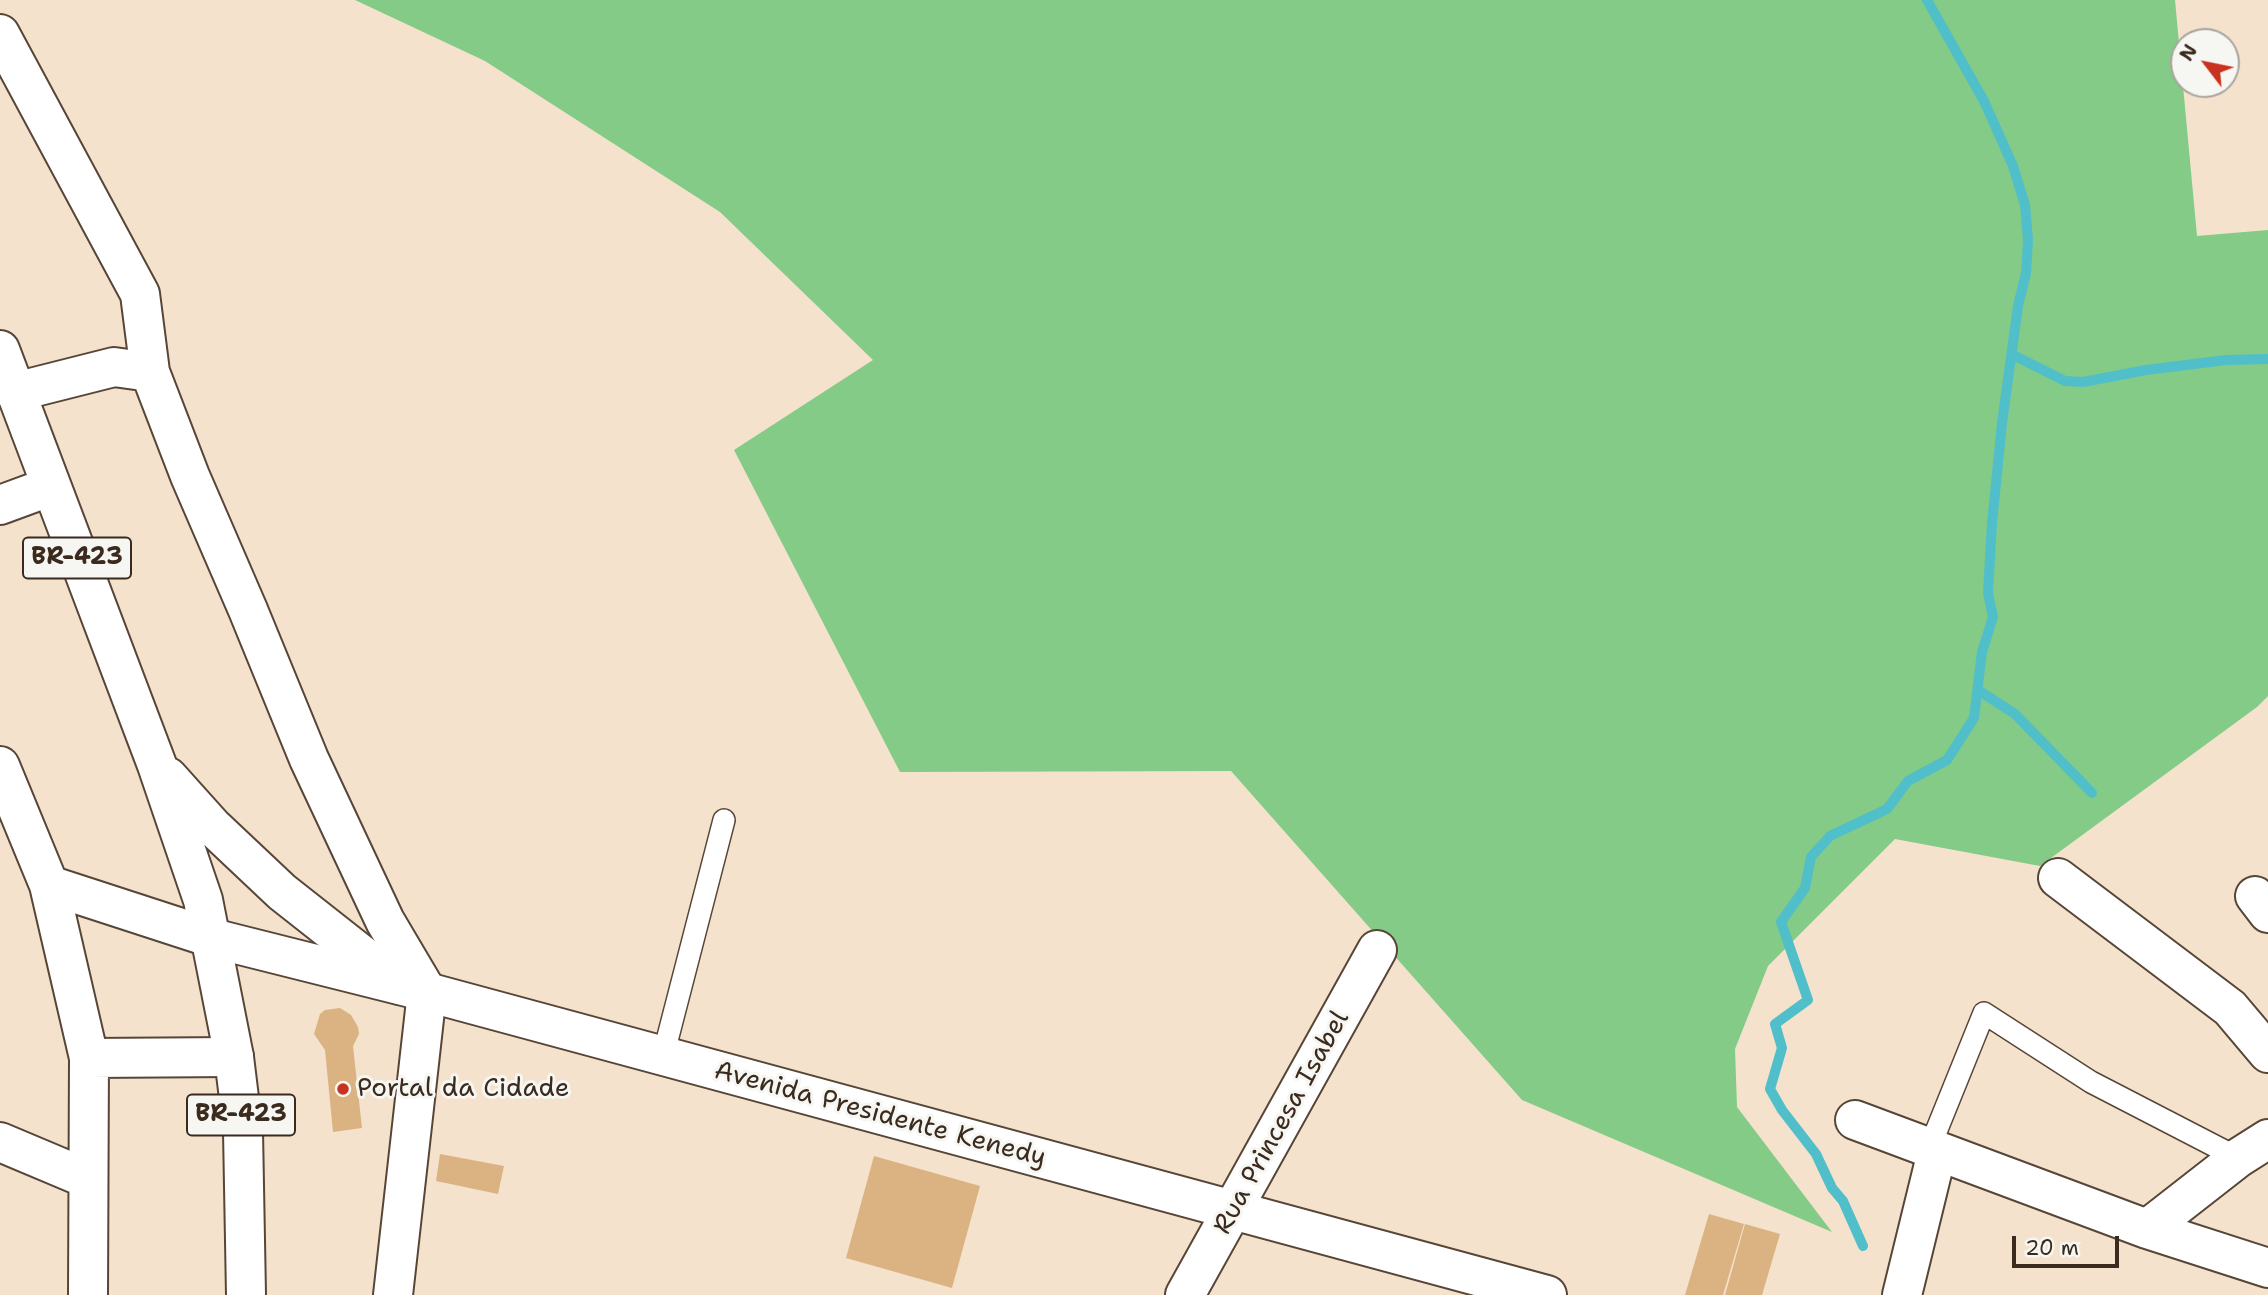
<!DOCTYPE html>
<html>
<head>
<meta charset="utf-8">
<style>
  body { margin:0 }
  #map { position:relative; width:2268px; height:1295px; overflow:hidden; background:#f4e2cc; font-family:"Shantell Sans",sans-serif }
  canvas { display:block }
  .north { position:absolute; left:2170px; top:28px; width:70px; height:70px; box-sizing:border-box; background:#f6f6f2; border:2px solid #aba49d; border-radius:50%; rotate:302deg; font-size:19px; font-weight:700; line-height:28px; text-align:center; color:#3b2a1e }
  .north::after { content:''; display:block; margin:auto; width:24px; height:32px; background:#c8321e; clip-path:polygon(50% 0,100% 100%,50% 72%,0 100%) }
  .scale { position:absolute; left:2012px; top:1236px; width:107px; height:32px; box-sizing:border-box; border:4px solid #3b2a1e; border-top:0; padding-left:9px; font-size:21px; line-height:24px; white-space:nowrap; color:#3b2a1e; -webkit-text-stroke:5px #f6f6f2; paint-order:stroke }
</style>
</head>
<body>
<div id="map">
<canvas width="2268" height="1295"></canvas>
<div class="north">N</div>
<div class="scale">20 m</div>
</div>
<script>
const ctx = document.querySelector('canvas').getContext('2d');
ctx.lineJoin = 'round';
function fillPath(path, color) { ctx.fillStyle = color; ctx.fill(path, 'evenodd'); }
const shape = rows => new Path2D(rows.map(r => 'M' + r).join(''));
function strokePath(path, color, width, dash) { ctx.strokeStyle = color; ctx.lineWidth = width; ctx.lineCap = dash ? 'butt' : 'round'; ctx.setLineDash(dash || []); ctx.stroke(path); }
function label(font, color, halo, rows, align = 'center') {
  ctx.font = font + ' "Shantell Sans",sans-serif'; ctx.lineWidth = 6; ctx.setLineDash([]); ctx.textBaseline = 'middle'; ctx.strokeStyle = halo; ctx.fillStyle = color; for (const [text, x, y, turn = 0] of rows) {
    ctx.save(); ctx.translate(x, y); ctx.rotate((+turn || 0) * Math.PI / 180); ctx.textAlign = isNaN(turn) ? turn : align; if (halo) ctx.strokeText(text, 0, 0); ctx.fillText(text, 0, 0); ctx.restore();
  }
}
fillPath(shape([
  [355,0,2175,0,2197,236,2268,230,2268,696,2257,707,2040,866,1895,839,1768,966,1735,1049,1737,1107,1832,1232,1522,1100,1231,771,900,772,734,450,873,360,720,212,485,61]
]), '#83cb86');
strokePath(shape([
  [2013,355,2065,381,2083,382,2146,370,2226,360,2268,359],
  [1978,690,2015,714,2092,793],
  [1863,1246,1843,1201,1832,1188,1816,1154,1782,1110,1770,1089,1782,1048,1775,1024,1808,1000,1781,922,1805,888,1811,857,1830,836,1887,809,1908,781,1947,760,1974,718,1982,652,1993,617,1988,593,1992,523,2002,423,2018,306,2026,273,2028,240,2025,205,2013,166,1984,101,1927,0]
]), '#51bfc9', 10);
fillPath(shape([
  [340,1008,351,1015,358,1027,359,1034,353,1046,362,1128,333,1132,325,1050,314,1034,320,1014,325,1010],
  [440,1154,504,1166,498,1194,436,1181],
  [874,1156,980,1186,952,1288,846,1258],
  [1709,1214,1744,1224,1723,1295,1685,1295],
  [1745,1224,1780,1234,1762,1295,1725,1295]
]), '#dbb382');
const service = shape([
  [663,1056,724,820],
  [1929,1149,1984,1013,2091,1082,2238,1158]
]);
const minor = shape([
  [0,34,140,294,150,372,190,476,248,610,309,759,385,921,427,992,393,1295],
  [15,392,114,367,150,372],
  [0,505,49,487],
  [0,766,49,885,89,1058,88,1295],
  [2058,878,2230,1008,2268,1053],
  [49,885,212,938],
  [2255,896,2268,913],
  [89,1058,234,1057],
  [1855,1120,2147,1229,2268,1268],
  [0,1142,88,1179],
  [2147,1229,2238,1158,2268,1139],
  [1185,1295,1377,950],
  [1902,1295,1937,1152]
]);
const tertiary = shape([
  [212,938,427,992,1547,1295]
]);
const primary = shape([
  [0,350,157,765,203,900,234,1057,243,1131,246,1295],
  [168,777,212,826,282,892,400,985]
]);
strokePath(service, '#574638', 24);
strokePath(minor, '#574638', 42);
strokePath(tertiary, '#574638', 42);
strokePath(primary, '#574638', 42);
strokePath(service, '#fff', 21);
strokePath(minor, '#fff', 38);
strokePath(tertiary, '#fff', 38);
strokePath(primary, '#fff', 38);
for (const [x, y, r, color] of [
  [343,1089,7,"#c8321e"]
]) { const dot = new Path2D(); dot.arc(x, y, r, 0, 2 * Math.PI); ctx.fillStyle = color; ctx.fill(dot); strokePath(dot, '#f6f6f2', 2.5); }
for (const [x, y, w] of [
  [77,558,108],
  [241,1115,108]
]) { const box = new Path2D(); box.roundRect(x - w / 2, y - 20.5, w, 41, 5); ctx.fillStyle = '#f6f6f2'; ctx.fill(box); strokePath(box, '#3b2a1e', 2); }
label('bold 24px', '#3b2a1e', null, [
  ["BR-423",77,558],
  ["BR-423",241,1115]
]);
label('26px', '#3b2a1e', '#f6f6f2', [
  ["Portal da Cidade",357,1089]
], 'left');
label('26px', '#3b2a1e', '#f6f6f2', [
  ["Avenida Presidente Kenedy",880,1115,15],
  ["Rua Princesa Isabel",1282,1123,-61]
]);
</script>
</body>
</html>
